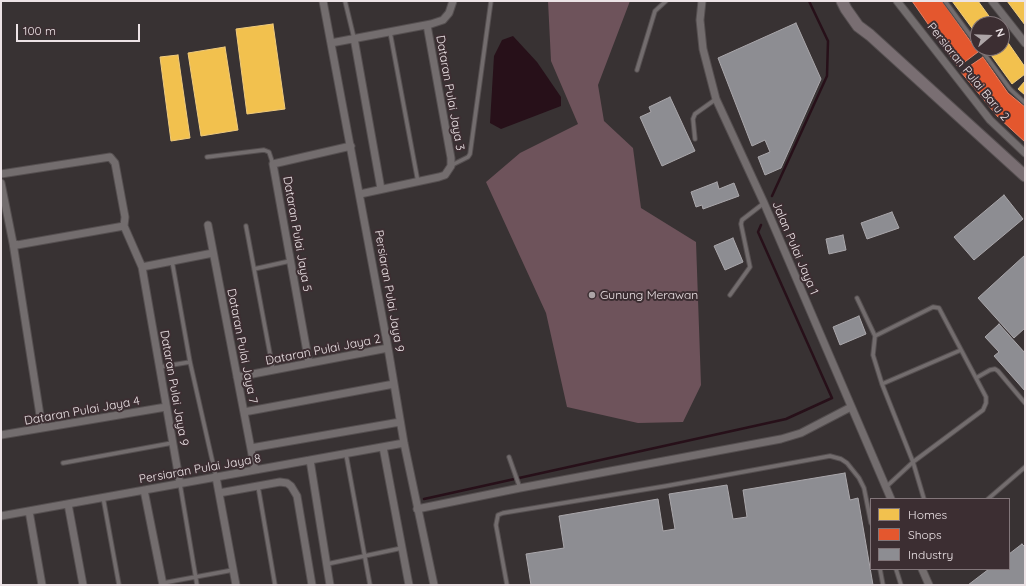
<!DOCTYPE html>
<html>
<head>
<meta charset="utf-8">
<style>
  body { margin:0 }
  #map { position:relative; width:1026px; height:586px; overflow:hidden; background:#383233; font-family:Quicksand,sans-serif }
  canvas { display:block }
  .frame { position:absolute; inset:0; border:2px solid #ece3e6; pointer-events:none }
  .legend { position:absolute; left:870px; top:498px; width:140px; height:72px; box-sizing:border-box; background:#3c2e32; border:1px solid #82767a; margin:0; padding:5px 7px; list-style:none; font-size:12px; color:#ece3e6 }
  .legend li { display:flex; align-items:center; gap:8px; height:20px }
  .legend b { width:20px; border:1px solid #82767a }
  .north { position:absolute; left:970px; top:16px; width:40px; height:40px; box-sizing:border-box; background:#3c2e32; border:1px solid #82767a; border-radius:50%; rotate:71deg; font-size:11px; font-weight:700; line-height:16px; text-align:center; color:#ece3e6 }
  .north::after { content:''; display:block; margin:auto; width:14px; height:18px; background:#ada5a7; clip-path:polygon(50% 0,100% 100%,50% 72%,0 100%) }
  .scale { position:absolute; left:16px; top:24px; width:124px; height:18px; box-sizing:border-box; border:2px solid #ece3e6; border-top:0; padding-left:5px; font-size:12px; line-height:14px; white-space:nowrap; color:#ece3e6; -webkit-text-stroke:3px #3c2e32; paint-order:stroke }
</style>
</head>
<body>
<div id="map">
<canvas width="1026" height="586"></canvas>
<div class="frame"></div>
<ul class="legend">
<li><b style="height:11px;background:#f2c14e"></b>Homes</li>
<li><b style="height:11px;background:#e4572e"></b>Shops</li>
<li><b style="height:11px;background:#8d8d92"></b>Industry</li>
</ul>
<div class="north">N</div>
<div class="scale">100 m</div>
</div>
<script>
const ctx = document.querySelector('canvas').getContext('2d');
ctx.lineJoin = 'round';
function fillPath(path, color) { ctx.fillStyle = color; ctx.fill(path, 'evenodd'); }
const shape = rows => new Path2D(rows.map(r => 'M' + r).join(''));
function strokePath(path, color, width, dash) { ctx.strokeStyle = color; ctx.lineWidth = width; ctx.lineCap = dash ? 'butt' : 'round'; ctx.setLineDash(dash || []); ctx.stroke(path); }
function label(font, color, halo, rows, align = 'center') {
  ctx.font = font + ' Quicksand,sans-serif'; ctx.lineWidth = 4; ctx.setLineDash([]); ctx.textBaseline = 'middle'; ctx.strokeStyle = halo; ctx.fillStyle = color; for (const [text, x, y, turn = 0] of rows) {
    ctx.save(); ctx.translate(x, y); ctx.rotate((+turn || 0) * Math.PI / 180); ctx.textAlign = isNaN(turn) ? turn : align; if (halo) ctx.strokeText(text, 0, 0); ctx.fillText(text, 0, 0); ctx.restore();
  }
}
fillPath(shape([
  [548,1,630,1,598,85,604,121,633,148,641,208,696,242,701,385,683,422,638,423,567,407,546,313,486,182,520,153,578,124,551,61]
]), '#6e535b');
fillPath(shape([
  [513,36,537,62,561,97,561,106,501,129,490,123,494,56,502,40]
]), '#271019');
const homes = shape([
  [952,1,978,1,994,23,978,24,977,35,952,1],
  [1007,1,1025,1,1025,25,1007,1],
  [273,24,285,109,247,114,236,29,273,24],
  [1002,34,1025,67,1025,74,1012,84,986,48,1002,48,1002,34],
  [225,47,238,130,201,136,188,53,225,47],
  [178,55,190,138,171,141,160,57,178,55],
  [1025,81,1025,95,1018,89,1025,81]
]);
fillPath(homes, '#f2c14e');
strokePath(homes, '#f0cb7c', 1);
const shops = shape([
  [912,1,942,1,978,52,958,67,912,1],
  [983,57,1008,93,1025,107,1025,142,998,117,961,72,983,57]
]);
fillPath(shops, '#e4572e');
strokePath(shops, '#e68165', 1);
const industry = shape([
  [796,23,821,79,781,168,765,175,758,157,770,152,765,140,752,146,718,58,796,23],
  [670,97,695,151,662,166,640,117,651,112,649,107,670,97],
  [717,182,719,189,734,183,739,196,703,209,702,205,696,207,691,192,717,182],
  [1004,195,1023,219,974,260,954,237,1004,195],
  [892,212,899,228,867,239,861,223,892,212],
  [843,235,846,250,829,254,826,239,843,235],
  [733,238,743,262,725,270,714,246,733,238],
  [1025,255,1025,328,1014,338,978,298,1025,255],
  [859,316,866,334,840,345,833,327,859,316],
  [999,324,1025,353,1025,391,994,356,999,352,985,337,999,324],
  [845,473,850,500,858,498,873,585,531,585,526,554,564,548,559,516,658,499,663,531,675,529,669,494,727,485,733,519,747,517,743,490,845,473],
  [1022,544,1025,547,1025,585,968,585,989,569,1009,569,1009,554,1022,544]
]);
fillPath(industry, '#8d8d92');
strokePath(industry, '#aaa7ab', 1);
strokePath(shape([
  [772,196,827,76,828,41,809,1],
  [424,499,786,419,832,398,758,232,761,225]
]), '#271019', 2.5);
const lane = shape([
  [345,1,354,38],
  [945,1,978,46],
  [390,32,418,182],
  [980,48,1010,89,1025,103],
  [637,70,655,11,666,1],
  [695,139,693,119,695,114,716,99],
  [207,157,264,150,269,152,273,164],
  [452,165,468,157,470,154,491,1],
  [246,226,273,370],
  [172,261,190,362,216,477],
  [254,269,290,261],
  [730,295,750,267,741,224,742,220,764,203],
  [857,298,875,336],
  [160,367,190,362],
  [976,378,990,370,995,369,998,371,1025,403],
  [882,384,961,350],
  [346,454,370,585],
  [509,457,520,488],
  [63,463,172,443],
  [180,484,197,585],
  [258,486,275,585],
  [886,487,913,462,983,410,986,403,986,397,939,308,933,307,875,336,873,355,882,384,913,462,924,499],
  [103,497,119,585],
  [988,499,1025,467],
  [327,564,402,548],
  [880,569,883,585],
  [896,569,901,585],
  [163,583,233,570],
  [507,585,496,525,498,515,503,513,666,486,830,456,841,459,847,463,859,478,864,488,871,523]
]);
const street = shape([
  [323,1,388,348,404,443,434,585],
  [702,1,700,20,703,49,716,99,764,203,891,499],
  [897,1,990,120,1025,153],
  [992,1,1025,43],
  [354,38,381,189],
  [331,43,431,24,443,20,449,13,453,1],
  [1,174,110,157,115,163,125,217,124,226,17,245,13,243,1,183],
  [360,194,439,177,445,175,451,166,451,158,427,25],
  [208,225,255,470],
  [124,226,142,267],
  [13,243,42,428],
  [309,363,273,164,351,146],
  [237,377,388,348],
  [244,412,394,384],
  [1,435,166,407],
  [383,447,409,585],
  [251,448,400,422],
  [310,460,330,585],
  [216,477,236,585],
  [180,484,142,267,213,253],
  [144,490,163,585],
  [219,493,280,482,287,483,291,486,297,496,312,585],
  [68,504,83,585],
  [417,509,520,488,781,439,801,433,851,407],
  [29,511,42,585],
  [1,516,404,443],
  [922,569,929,585]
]);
const primary = shape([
  [842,1,846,9,858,26,870,35,1025,176]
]);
strokePath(lane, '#554f50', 5.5);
strokePath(street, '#554f50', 9);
strokePath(primary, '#554f50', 13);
strokePath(lane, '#736d6e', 3.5);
strokePath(street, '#736d6e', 7);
strokePath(primary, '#796e72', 11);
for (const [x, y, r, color] of [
  [592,295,4,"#ada5a7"]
]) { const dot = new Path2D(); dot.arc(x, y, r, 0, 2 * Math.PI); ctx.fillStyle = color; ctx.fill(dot); strokePath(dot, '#3c2e32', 1.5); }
label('12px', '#ece3e6', '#3c2e32', [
  ["Persiaran Pulai Baru 2",968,72,51],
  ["Dataran Pulai Jaya 3",450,93,80],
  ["Dataran Pulai Jaya 5",297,234,80],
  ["Jalan Pulai Jaya 1",795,248,67],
  ["Persiaran Pulai Jaya 9",389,291,80],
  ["Dataran Pulai Jaya 7",242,346,79],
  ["Dataran Pulai Jaya 2",323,350,-11],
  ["Dataran Pulai Jaya 9",174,388,80],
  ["Dataran Pulai Jaya 4",82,411,-10],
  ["Persiaran Pulai Jaya 8",200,469,-10]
]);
label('12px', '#ece3e6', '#3c2e32', [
  ["Gunung Merawan",600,295]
], 'left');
</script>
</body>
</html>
